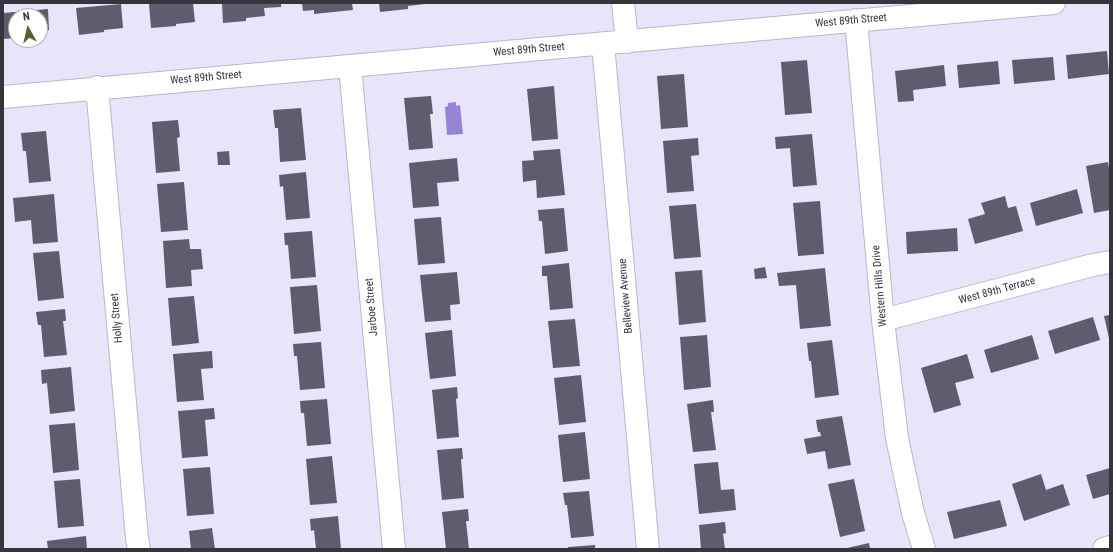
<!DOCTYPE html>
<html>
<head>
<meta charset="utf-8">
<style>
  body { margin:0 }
  #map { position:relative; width:1113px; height:552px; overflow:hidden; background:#e8e4f9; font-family:"Roboto Condensed",sans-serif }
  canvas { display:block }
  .frame { position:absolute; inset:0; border:4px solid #36343c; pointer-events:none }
  .north { position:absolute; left:8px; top:8px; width:40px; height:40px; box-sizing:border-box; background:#fff; border:1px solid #afaeb1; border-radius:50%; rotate:352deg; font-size:11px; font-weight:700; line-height:16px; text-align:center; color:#36343c }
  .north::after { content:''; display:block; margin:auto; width:14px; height:18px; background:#585d2b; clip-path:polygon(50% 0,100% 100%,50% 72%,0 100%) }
</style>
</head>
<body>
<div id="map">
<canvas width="1113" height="552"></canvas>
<div class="frame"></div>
<div class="north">N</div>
</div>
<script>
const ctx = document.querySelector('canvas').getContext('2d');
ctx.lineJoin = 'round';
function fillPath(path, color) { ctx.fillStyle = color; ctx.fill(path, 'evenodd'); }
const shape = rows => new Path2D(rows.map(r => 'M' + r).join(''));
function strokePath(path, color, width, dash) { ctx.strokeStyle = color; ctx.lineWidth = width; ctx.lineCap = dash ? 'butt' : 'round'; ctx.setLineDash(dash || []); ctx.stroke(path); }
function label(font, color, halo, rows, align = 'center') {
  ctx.font = font + ' "Roboto Condensed",sans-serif'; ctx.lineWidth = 4; ctx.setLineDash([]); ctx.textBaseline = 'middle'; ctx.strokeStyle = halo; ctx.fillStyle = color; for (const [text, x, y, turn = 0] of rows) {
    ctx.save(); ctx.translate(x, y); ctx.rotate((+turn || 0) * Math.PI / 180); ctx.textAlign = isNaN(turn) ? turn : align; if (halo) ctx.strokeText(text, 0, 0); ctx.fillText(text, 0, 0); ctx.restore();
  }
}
fillPath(shape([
  [456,102,456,106,460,105,463,134,447,135,445,107,448,106,448,103]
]), '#9783d5');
fillPath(shape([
  [162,3,193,3,195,22,176,24,176,26,151,28,149,4],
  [222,3,281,3,281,7,264,8,265,16,246,18,246,21,223,23],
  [302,3,352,3,353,10,314,14,314,10,303,11],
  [379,3,425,3,425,4,408,6,408,9,380,12],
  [121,4,123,28,104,30,104,32,79,35,76,8],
  [48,9,49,30,43,31,43,34,40,34,40,16,16,16,16,38,3,39,3,13],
  [1107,51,1109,74,1068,79,1066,55],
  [1053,57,1055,80,1014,84,1012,60],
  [807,60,812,113,785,115,781,62],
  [998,61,1000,84,959,88,957,65],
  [944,65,946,86,913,90,914,101,898,102,895,71],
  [684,74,688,127,661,129,657,76],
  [554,86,558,139,532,141,527,89],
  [431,96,433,114,430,114,433,148,409,150,404,98],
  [301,108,306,160,280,162,278,128,275,128,273,110],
  [178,120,180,137,177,138,180,171,156,173,152,122],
  [46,131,51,181,29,183,26,151,23,151,21,133],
  [812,134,817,185,793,187,790,148,776,149,775,137],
  [698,138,699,155,691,156,694,191,667,193,663,141],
  [560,149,565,195,537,198,536,180,523,182,522,161,534,160,533,151],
  [229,151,230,165,218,165,217,152],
  [457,158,459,181,437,183,439,206,413,208,409,163],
  [1108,162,1110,174,1110,210,1094,213,1086,166],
  [306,172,310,218,286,220,283,186,280,187,279,175],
  [184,182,188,230,161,232,157,184],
  [1077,189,1083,213,1036,226,1030,203],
  [54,194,58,242,33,244,31,220,15,222,13,198],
  [1005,196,1008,208,1016,206,1023,231,975,244,968,219,985,214,981,203],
  [820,201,824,254,798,256,793,203],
  [696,204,701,257,674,259,669,206],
  [564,208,568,251,545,254,542,221,539,221,538,210],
  [441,217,445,263,418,265,414,219],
  [957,228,958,251,907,254,906,232],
  [312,231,316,277,291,279,288,245,285,245,284,233],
  [189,239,190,249,201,249,203,269,191,270,192,286,166,288,163,241],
  [59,251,64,298,38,301,33,253],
  [569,263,573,308,550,310,547,276,542,276,542,266],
  [765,267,767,278,755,279,754,269],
  [825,268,831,326,800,329,796,285,779,286,777,273],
  [702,270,706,322,679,325,675,272],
  [457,272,460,304,450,305,451,320,425,322,420,275],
  [317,285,321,331,294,334,290,287],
  [194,296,199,343,172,346,168,298],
  [65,309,66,321,63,321,67,355,44,357,41,325,38,325,36,312],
  [1110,315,1110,338,1109,338,1104,316],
  [1093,317,1100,340,1055,354,1048,331],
  [575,319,580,366,553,368,548,321],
  [452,330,456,376,430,379,425,333],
  [707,335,711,387,684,390,680,337],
  [1032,335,1039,359,991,373,984,350],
  [832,340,839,395,815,398,811,361,809,361,807,343],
  [321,342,325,388,300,390,297,356,294,356,293,344],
  [212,351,213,368,201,369,204,400,177,402,173,354],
  [967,354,974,378,955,383,961,405,934,413,921,368],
  [71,367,75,411,50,414,47,383,42,384,41,370],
  [581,375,586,422,559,425,554,378],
  [457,387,458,398,456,399,459,437,437,439,432,390],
  [327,399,331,444,307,446,304,413,301,413,300,401],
  [713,400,714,412,711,412,716,450,693,452,687,404],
  [214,408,215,419,205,420,208,456,182,458,178,411],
  [842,416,851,465,828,469,825,451,807,454,804,439,821,436,820,432,818,432,816,420],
  [75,423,79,470,53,473,49,425],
  [585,432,590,479,563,482,558,435],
  [462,448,463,459,461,459,464,498,442,500,437,450],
  [332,456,337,503,310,505,306,459],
  [718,462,721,490,734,489,736,510,699,514,694,464],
  [210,467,214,514,187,516,183,469],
  [1110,468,1110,494,1093,499,1086,475],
  [1041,474,1046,490,1063,484,1070,505,1024,521,1012,484],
  [80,479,84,526,58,528,54,481],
  [854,479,865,531,840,537,828,484],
  [589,491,594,536,571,538,567,505,565,505,563,493],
  [1000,500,1007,526,954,539,947,512],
  [468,509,469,521,466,521,469,549,446,549,442,512],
  [338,516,341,549,316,549,314,530,311,531,310,519],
  [725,522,726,533,723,534,725,549,701,549,699,525],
  [212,528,215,549,191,549,189,531],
  [86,536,87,549,48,549,47,541],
  [869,543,870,549,847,549,847,548],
  [595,545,595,549,568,549,568,547]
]), '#5f5c6e');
const minor = shape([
  [623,3,627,42],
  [856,20,883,320,897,438,913,513,924,549],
  [603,44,648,549],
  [350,66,394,549],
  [97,87,137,538,139,549],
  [3,97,1054,3],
  [883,320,1093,265,1110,262],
  [1104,549,1110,547]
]);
strokePath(minor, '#bab6cb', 24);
strokePath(minor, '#fff', 22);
label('11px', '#36343c', '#fff', [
  ["West 89th Street",851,21,-5],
  ["West 89th Street",529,50,-5],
  ["West 89th Street",206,78,-5],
  ["Western Hills Drive",880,286,-95],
  ["West 89th Terrace",997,291,-15],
  ["Belleview Avenue",626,296,-95],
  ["Jarboe Street",372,307,-95],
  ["Holly Street",117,318,-95]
]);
</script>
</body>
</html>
